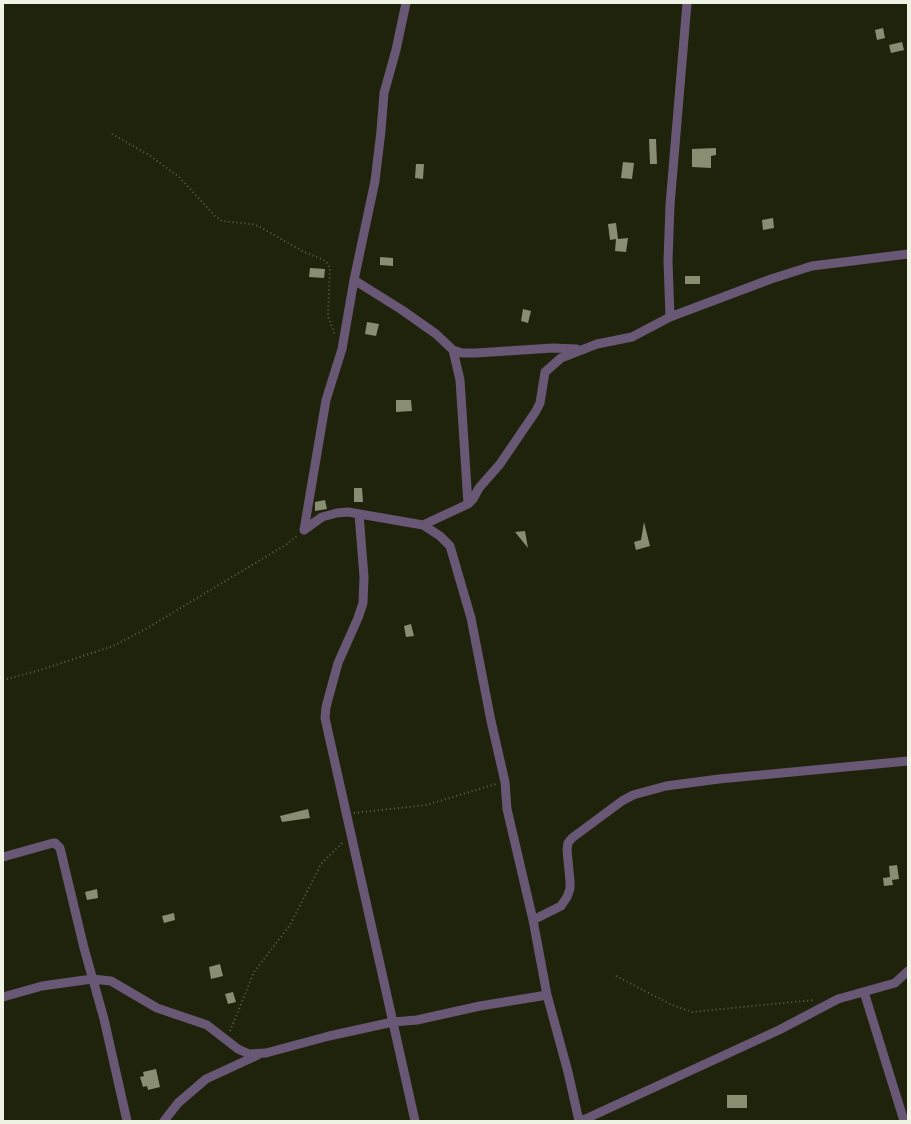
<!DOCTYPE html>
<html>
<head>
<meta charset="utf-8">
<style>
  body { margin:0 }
  #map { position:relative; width:911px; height:1124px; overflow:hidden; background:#1f230b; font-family:Mulish,sans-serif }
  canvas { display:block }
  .frame { position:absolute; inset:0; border:4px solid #eff3e4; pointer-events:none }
</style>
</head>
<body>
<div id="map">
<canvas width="911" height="1124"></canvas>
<div class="frame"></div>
</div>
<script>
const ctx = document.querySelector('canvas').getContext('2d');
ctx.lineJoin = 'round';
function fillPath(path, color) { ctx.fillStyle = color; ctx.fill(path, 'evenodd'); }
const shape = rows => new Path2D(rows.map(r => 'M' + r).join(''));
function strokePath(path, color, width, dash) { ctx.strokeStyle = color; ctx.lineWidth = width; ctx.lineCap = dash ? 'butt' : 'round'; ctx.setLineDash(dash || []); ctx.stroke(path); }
fillPath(shape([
  [883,28,885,38,877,40,875,30],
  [902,42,904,50,891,53,889,45],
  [649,139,656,139,657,164,650,164],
  [716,148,716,155,711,156,711,168,692,167,692,149],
  [623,162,634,163,632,179,621,178],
  [416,164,424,164,423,179,415,178],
  [773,218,774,228,763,230,762,220],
  [616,223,618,239,628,238,626,252,615,251,616,239,610,240,608,224],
  [380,257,393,258,393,266,380,265],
  [310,268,325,269,324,278,309,277],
  [685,276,700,276,700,284,685,284],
  [523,309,531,311,528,323,521,321],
  [367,322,379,324,376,336,365,334],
  [396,400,411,400,412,411,396,412],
  [354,488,362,488,363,502,354,502],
  [325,500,327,509,315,511,315,502],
  [644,522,650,546,636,550,634,542,641,540],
  [525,531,528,548,515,532],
  [411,624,414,636,406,637,404,626],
  [308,809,310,818,282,822,280,816],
  [897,865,899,879,892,880,893,885,884,886,883,878,890,877,889,866],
  [97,889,98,898,87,900,85,892],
  [174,913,175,920,164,923,162,916],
  [220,964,223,976,211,979,209,967],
  [233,992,236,1002,228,1004,225,994],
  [156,1069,160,1087,148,1090,147,1086,143,1087,140,1077,144,1076,143,1072],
  [727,1095,747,1095,747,1108,727,1108]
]), '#898e73');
strokePath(shape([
  [112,134,149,155,179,177,215,216,222,221,252,224,260,227,304,252,326,261,330,269,328,316,335,335],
  [3,680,37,671,113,646,144,630,287,544,297,536],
  [354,813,426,805,496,784],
  [616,976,672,1005,692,1012,814,1000],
  [230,1031,254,972,290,925,321,864,344,841]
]), '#5f634e', 2, [1, 3]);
strokePath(shape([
  [354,280,402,310,436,334,453,350,462,353,476,353,553,348,577,349],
  [670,317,668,261,670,205,687,3],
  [453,350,460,380,468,504],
  [359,514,364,577,363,603,358,618,338,663,326,707,325,718,415,1121],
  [423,525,468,504,473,499,479,488,500,464,536,411,540,403,545,372,561,358,597,344,632,337,670,317,771,279,812,266,908,254],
  [304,530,322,517,337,513,348,512,423,525,440,536,450,546,471,618,491,721,505,782,507,809,533,920,547,995,568,1072,579,1121],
  [304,530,326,400,342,349,354,280,375,181,381,131,384,93,396,50,406,3],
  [3,857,53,843,55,843,60,848,84,948,104,1019,127,1121],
  [533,920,561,906,567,897,570,889,570,881,567,850,568,843,572,838,622,801,633,795,666,786,719,779,908,761],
  [864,992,904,1121],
  [3,997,42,986,92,979,111,981,157,1008,207,1025,238,1049,249,1054,266,1053,329,1036,393,1022,417,1020,480,1006,547,995],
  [164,1121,178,1103,206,1079,258,1055],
  [581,1121,779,1030,838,999,895,983,908,971]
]), '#695776', 9);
</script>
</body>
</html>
